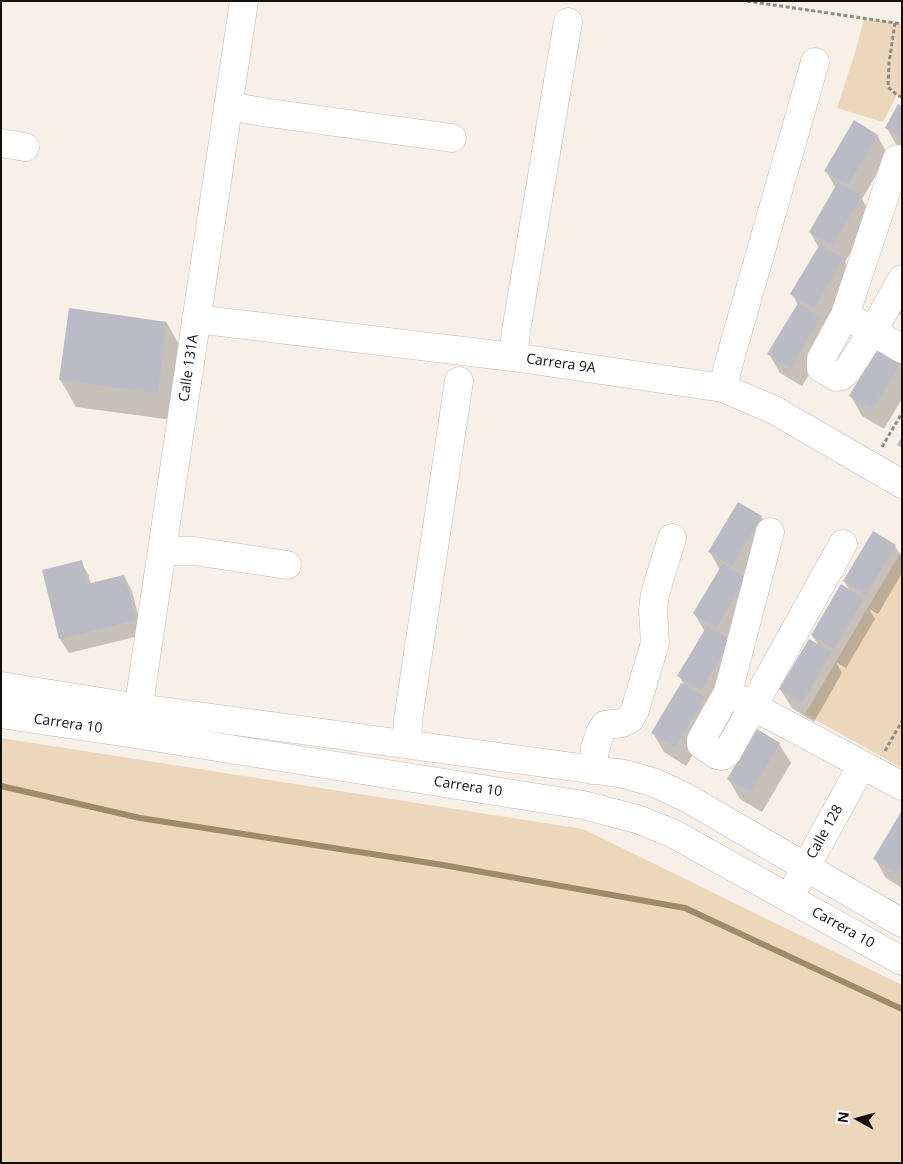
<!DOCTYPE html>
<html>
<head>
<meta charset="utf-8">
<style>
  body { margin:0 }
  #map { position:relative; width:903px; height:1164px; overflow:hidden; background:#f8f0e7; font-family:"Open Sans",sans-serif }
  canvas { display:block }
  .frame { position:absolute; inset:0; border:2px solid #120f0c; pointer-events:none }
  .north { position:absolute; left:833px; top:1094px; width:50px; height:50px; -webkit-text-stroke:4px #fff; paint-order:stroke; rotate:277deg; font-size:14px; font-weight:700; line-height:20px; text-align:center; color:#120f0c }
  .north::after { content:''; display:block; margin:auto; width:18px; height:22px; background:#120f0c; clip-path:polygon(50% 0,100% 100%,50% 72%,0 100%) }
</style>
</head>
<body>
<div id="map">
<canvas width="903" height="1164"></canvas>
<div class="frame"></div>
<div class="north">N</div>
</div>
<script>
const ctx = document.querySelector('canvas').getContext('2d');
ctx.lineJoin = 'round';
function fillPath(path, color) { ctx.fillStyle = color; ctx.fill(path, 'evenodd'); }
const shape = rows => new Path2D(rows.map(r => 'M' + r).join(''));
function strokePath(path, color, width, dash) { ctx.strokeStyle = color; ctx.lineWidth = width; ctx.lineCap = dash ? 'butt' : 'round'; ctx.setLineDash(dash || []); ctx.stroke(path); }
function label(font, color, halo, rows, align = 'center') {
  ctx.font = font + ' "Open Sans",sans-serif'; ctx.lineWidth = 5; ctx.setLineDash([]); ctx.textBaseline = 'middle'; ctx.strokeStyle = halo; ctx.fillStyle = color; for (const [text, x, y, turn = 0] of rows) {
    ctx.save(); ctx.translate(x, y); ctx.rotate((+turn || 0) * Math.PI / 180); ctx.textAlign = isNaN(turn) ? turn : align; if (halo) ctx.strokeText(text, 0, 0); ctx.fillText(text, 0, 0); ctx.restore();
  }
}
fillPath(shape([
  [864,19,902,24,902,97,897,95,883,122,837,108,855,53],
  [902,550,902,768,805,714],
  [1,738,583,829,902,985,902,1163,1,1163]
]), '#edd7bc');
fillPath(shape([
  [902,107,902,150,898,148,887,128],
  [877,135,888,155,862,199,872,216,845,262,854,278,831,338,802,386,780,373,769,354,798,305,792,294,819,248,810,232,836,189,826,171],
  [902,305,902,318,898,311],
  [167,323,182,350,173,420,76,407,60,379],
  [902,361,902,399,884,429,862,416,851,396],
  [761,516,772,536,715,717,686,766,664,752,653,733,683,683,679,676,705,632,694,613,720,570,710,552],
  [895,546,902,557,902,573,878,614,869,609,875,619,846,668,836,662,842,673,814,722,792,708,780,689,819,646,812,635,850,591,844,581],
  [81,562,89,576,91,585,124,576,132,591,143,635,69,653,60,639],
  [779,744,791,763,762,812,740,799,729,780],
  [902,813,902,888,886,878,875,859]
]), '#0003');
strokePath(shape([
  [1,786,140,818,443,865,685,908,902,1009]
]), '#a2896a', 6);
fillPath(shape([
  [898,104,902,106,902,137,885,128],
  [854,120,878,135,848,185,824,171],
  [838,182,862,196,832,246,809,232],
  [820,244,844,258,814,308,790,294],
  [798,303,821,317,791,368,767,354],
  [69,308,167,322,158,393,59,380],
  [879,346,902,361,872,410,849,396],
  [902,436,902,448,897,445],
  [738,502,762,516,732,566,708,552],
  [873,531,896,545,866,595,843,581],
  [82,560,87,584,124,575,136,620,59,639,42,570],
  [723,563,746,577,716,628,693,613],
  [841,584,864,599,834,649,811,635],
  [707,626,731,640,701,690,677,676],
  [809,639,832,652,802,703,779,689],
  [681,683,705,697,675,747,651,733],
  [757,729,780,743,751,793,727,779],
  [902,810,902,864,896,873,873,859]
]), '#babbc5');
const minor = shape([
  [228,106,269,113,452,138],
  [1,143,25,147],
  [897,159,845,315,902,349],
  [845,315,821,359,821,368,836,377,841,376,847,371,873,331,902,279],
  [196,319,513,357,723,388,774,410,902,484],
  [513,357,516,331,568,22],
  [723,388,728,366,815,62],
  [770,532,728,692,752,706,902,786],
  [162,551,194,551,287,565],
  [1,686,139,708,625,774,655,783,687,798,902,923],
  [728,692,701,740,701,744,717,755,722,756,727,753,843,544],
  [1,714,135,734,583,805,637,819,672,833,902,961],
  [136,724,244,1],
  [407,744,408,720,459,381],
  [593,770,595,749,600,733,605,725,622,723,630,719,635,710,655,643,653,610,655,594,672,538],
  [797,883,862,765]
]);
strokePath(minor, '#c2bbb2', 29);
strokePath(shape([
  [747,1,902,24],
  [895,23,889,63,888,87,897,95,902,97],
  [882,447,902,413],
  [885,751,902,721]
]), '#918b85', 3, [4, 2.5]);
strokePath(minor, '#fff', 28);
label('14px', '#120f0c', '#fff', [
  ["Carrera 9A",561,364,8],
  ["Calle 131A",189,368,-82],
  ["Carrera 10",68,724,8],
  ["Carrera 10",468,787,9],
  ["Calle 128",825,832,-61],
  ["Carrera 10",843,928,29]
]);
</script>
</body>
</html>
